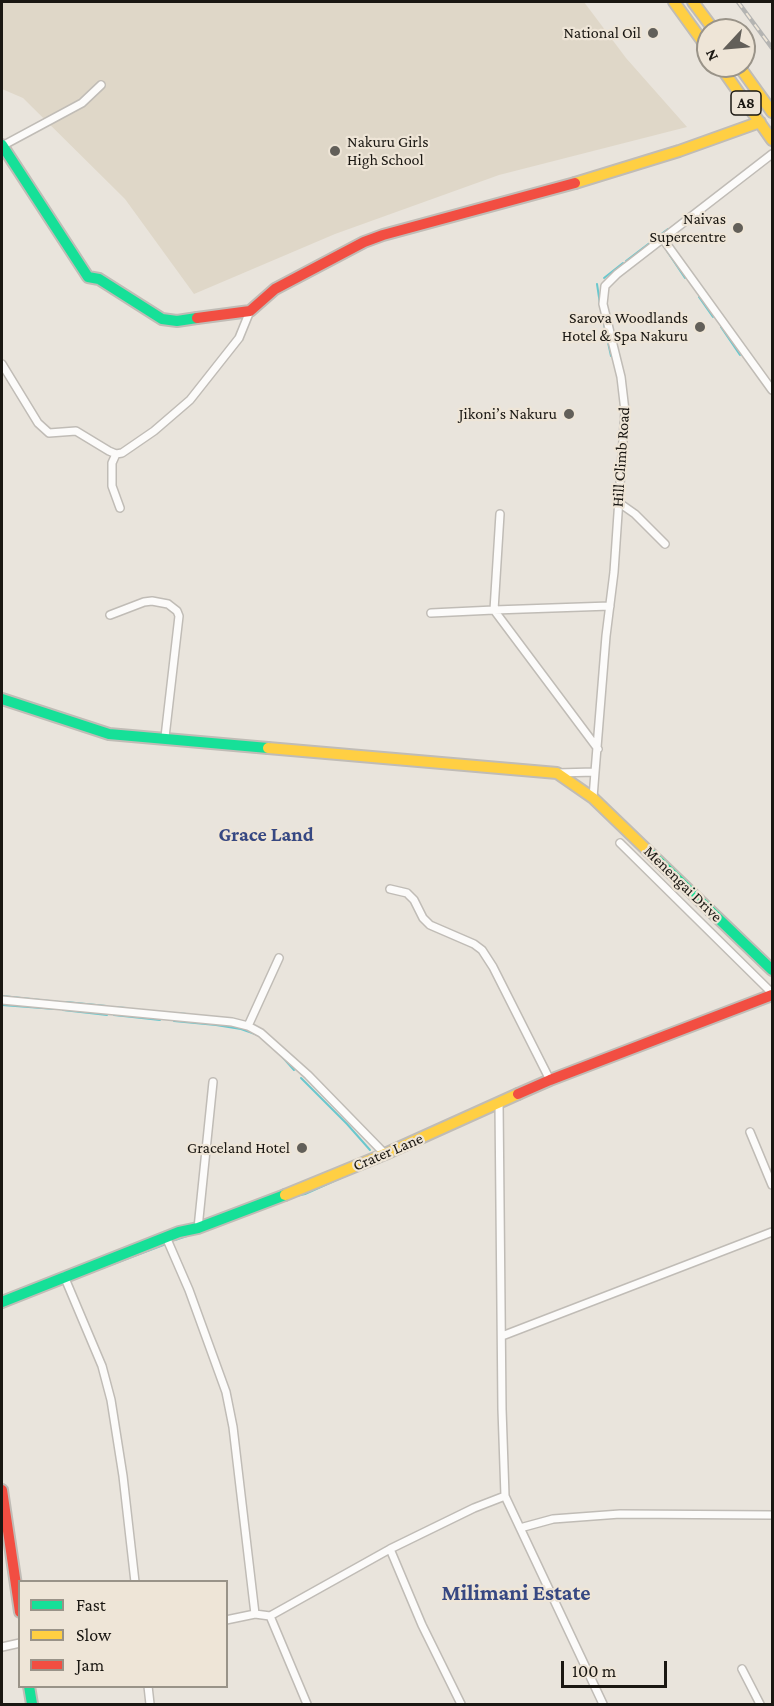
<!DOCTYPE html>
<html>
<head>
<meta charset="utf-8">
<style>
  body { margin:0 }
  #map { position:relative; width:774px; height:1706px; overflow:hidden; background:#e9e4dc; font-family:"Crimson Pro",serif }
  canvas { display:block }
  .frame { position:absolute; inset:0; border:3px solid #1a1712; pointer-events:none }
  .legend { position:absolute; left:18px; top:1580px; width:210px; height:108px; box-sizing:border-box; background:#eee5d7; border:2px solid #999388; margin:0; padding:8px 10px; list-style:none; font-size:18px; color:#1a1712 }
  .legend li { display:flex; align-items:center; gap:12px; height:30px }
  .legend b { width:30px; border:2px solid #999388 }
  .north { position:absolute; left:696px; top:18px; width:60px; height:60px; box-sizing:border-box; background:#eee5d7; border:2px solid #999388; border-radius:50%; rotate:244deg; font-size:16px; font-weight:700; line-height:24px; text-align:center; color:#1a1712 }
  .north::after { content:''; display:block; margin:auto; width:21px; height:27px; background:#625f59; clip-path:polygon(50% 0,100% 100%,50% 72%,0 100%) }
  .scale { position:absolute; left:561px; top:1661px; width:106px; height:27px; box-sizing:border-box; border:3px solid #1a1712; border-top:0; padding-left:8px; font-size:18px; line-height:21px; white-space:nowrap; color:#1a1712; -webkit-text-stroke:4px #eee5d7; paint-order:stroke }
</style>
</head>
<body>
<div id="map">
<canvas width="774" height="1706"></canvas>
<div class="frame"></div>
<ul class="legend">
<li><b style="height:8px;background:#16e098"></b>Fast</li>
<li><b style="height:8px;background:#ffcf43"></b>Slow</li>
<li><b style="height:8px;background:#f24e42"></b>Jam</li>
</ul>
<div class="north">N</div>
<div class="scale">100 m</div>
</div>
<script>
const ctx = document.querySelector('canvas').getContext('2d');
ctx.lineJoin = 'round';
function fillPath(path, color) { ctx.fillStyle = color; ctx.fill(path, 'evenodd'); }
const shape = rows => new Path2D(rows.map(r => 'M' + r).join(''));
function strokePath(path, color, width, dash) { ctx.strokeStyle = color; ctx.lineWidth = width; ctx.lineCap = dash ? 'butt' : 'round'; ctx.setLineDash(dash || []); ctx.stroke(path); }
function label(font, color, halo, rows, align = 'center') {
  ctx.font = font + ' "Crimson Pro",serif'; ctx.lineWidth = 4.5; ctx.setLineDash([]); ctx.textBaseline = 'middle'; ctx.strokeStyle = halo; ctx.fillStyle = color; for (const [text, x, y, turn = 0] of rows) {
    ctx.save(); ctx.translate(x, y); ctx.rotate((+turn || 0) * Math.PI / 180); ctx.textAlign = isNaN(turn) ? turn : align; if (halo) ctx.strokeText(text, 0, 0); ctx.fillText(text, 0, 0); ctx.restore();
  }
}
fillPath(shape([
  [2,2,584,2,626,58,687,127,499,175,335,234,194,294,125,199,23,98,2,89]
]), '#dfd7c8');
strokePath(shape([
  [672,227,689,214],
  [667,251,685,278],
  [626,261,668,229],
  [604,278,623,263],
  [597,284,600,304],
  [699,297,713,317],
  [602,315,611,356],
  [721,327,740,355],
  [2,996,59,1002],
  [66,1002,106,1006],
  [2,1005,55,1009],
  [112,1007,126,1008],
  [63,1010,107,1015],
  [177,1013,186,1014],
  [114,1015,160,1020],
  [191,1015,202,1016],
  [174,1021,216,1025,241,1029,258,1035],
  [278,1052,294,1070],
  [301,1078,347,1124,370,1150],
  [296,1196,305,1194,352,1173],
  [175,1240,187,1236],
  [84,1275,166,1244],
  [2,1308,10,1304]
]), '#6ac7cd', 2);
const street = shape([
  [2,146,82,103,101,85],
  [663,239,772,390],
  [2,364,38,423,49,433,76,431,109,451,116,454,122,453,154,431,190,400,239,338,250,311],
  [116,454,112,463,112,486,120,508],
  [618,502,635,514,665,544],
  [500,514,494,610,610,606],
  [431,613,494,610,598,749],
  [110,615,144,602,152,601,168,604,177,611,179,616,165,737],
  [595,772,606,636,614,572,625,411,621,377,603,304,605,286,617,274,772,154],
  [557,773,595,772,593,798],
  [620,843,772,993],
  [390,889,407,893,414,900,423,918,430,925,474,944,482,950,493,967,550,1080],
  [2,1000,232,1022,248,1026,261,1033,308,1075,385,1154],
  [248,1026,279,958],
  [499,1103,502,1409,505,1496,603,1704],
  [750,1132,772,1185],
  [198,1228,213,1082],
  [166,1237,189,1290,226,1392,233,1427,255,1614],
  [64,1276,102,1366,111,1400,123,1476,135,1582],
  [502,1336,772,1232],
  [520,1528,553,1519,620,1514,772,1515],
  [390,1549,422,1625,461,1704],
  [270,1616,307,1704],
  [226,1620,255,1614,270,1616,390,1549,474,1508,505,1496],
  [2,1647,20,1643],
  [742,1669,760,1704],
  [148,1686,150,1704]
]);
const fast = shape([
  [2,145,88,277,99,279,162,319,177,321,197,318],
  [2,699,109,734,268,748],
  [648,851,772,970],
  [2,1302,179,1232,198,1228,285,1195],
  [29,1686,32,1704]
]);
const slow = shape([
  [674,2,708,49],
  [693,2,714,30],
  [720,66,772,140],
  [739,66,772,112],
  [575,183,679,151,760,122],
  [268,748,557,773,593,798,648,851],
  [285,1195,385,1154,518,1094]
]);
const jam = shape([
  [197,318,250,311,275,289,364,242,383,235,575,183],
  [518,1094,550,1080,772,995],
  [2,1490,20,1612]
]);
strokePath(street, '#c0bcb6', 10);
strokePath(fast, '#c0bcb6', 14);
strokePath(slow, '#c0bcb6', 14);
strokePath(jam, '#c0bcb6', 14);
strokePath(street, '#fcfbfa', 7);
strokePath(fast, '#16e098', 10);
strokePath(slow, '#ffcf43', 10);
strokePath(jam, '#f24e42', 10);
const rail = shape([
  [738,2,772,48]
]);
strokePath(rail, '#b4b4b2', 4.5);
strokePath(rail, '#eee5d7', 2, [7]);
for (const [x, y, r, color] of [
  [653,33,6,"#625f59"],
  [335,151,6,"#625f59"],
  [738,228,6,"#625f59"],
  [700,327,6,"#625f59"],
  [569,414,6,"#625f59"],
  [302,1148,6,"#625f59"]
]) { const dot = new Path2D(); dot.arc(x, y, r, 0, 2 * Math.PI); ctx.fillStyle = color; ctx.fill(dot); strokePath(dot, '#eee5d7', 2); }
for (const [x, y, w] of [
  [746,103,30]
]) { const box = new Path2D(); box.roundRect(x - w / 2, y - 12, w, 24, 4.5); ctx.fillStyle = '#eee5d7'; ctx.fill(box); strokePath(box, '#1a1712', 1.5); }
label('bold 15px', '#1a1712', null, [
  ["A8",746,103]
]);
label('16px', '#1a1712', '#eee5d7', [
  ["National Oil",641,33],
  ["Nakuru Girls",347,142,"left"],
  ["High School",347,160,"left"],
  ["Naivas",726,219],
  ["Supercentre",726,237],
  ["Sarova Woodlands",688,318],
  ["Hotel & Spa Nakuru",688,336],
  ["Jikoni’s Nakuru",557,414],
  ["Graceland Hotel",290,1148]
], 'right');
label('16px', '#1a1712', '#eee5d7', [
  ["Hill Climb Road",621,457,-86],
  ["Menengai Drive",683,884,44],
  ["Crater Lane",388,1152,-23]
]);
label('bold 20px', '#374882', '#eee5d7', [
  ["Grace Land",266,835]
]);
label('bold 22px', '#374882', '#eee5d7', [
  ["Milimani Estate",516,1593]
]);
</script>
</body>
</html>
